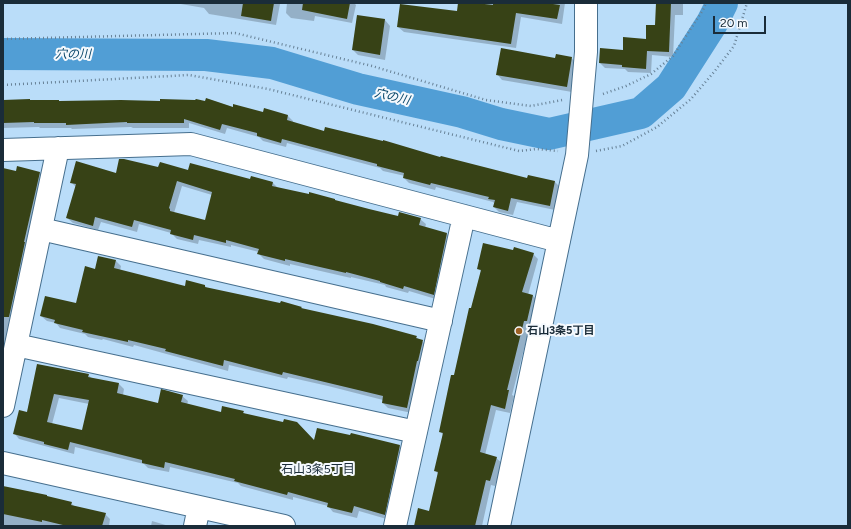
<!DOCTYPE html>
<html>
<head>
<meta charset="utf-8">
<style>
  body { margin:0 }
  #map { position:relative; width:851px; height:529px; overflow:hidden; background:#baddf9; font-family:Figtree,sans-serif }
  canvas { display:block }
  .frame { position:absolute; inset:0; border:4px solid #1a2c39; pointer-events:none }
  .scale { position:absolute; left:713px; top:16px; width:53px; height:18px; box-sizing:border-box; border:2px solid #1a2c39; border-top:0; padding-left:5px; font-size:12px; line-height:14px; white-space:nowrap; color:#1a2c39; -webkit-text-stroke:3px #f5f9fd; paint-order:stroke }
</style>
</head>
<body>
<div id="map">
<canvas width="851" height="529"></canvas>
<div class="frame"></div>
<div class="scale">20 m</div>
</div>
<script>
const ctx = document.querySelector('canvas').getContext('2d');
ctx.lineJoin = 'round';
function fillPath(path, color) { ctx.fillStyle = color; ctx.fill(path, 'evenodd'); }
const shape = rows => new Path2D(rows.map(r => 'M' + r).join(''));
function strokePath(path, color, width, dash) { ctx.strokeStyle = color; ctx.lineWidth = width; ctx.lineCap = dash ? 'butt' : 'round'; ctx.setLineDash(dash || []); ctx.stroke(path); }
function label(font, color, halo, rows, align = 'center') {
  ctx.font = font + ' Figtree,"Noto Sans JP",sans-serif'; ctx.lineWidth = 4; ctx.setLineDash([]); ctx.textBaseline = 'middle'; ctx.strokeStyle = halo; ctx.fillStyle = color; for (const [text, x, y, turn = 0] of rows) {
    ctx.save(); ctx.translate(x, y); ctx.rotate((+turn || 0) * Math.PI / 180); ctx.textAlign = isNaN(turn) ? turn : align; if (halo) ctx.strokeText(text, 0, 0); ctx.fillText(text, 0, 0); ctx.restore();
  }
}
fillPath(shape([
  [175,3,279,3,280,4,276,25,209,14,204,8],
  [287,3,354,3,356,5,352,23,315,16,314,21,291,18,286,13],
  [459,3,565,3,562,24,521,17,516,48,404,32,398,27,458,12],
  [657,3,683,3,683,15,675,15,673,57,652,55,651,73,628,72,625,69,605,68,600,63,647,40,656,26],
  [358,16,385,20,390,26,385,60,358,55,353,50],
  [571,58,577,63,572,92,502,80,497,74,556,59],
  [30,100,31,101,233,108,264,113,265,109,288,116,293,121,293,123,325,132,441,158,528,179,555,182,560,187,555,210,517,202,513,215,499,212,494,207,495,204,493,202,436,187,435,190,409,183,404,178,405,176,383,171,380,168,287,143,286,147,263,141,259,137,227,128,225,134,189,123,189,128,133,128,131,127,72,129,71,128,40,128,39,127,3,128,3,101],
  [159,168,250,181,251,177,273,183,278,188,398,217,420,219,426,224,425,228,447,234,452,239,439,300,409,291,408,293,386,287,385,285,351,277,351,278,290,264,290,266,264,259,259,254,259,252,231,245,231,247,199,240,198,244,177,239,171,233,139,224,137,232,101,222,98,230,73,223,67,218,76,187,71,182,116,174],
  [182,186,212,195,206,221,174,213],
  [3,169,17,172,40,172,45,178,3,374],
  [513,251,533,254,538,259,528,295,533,296,538,301,532,326,530,326,512,395,514,396,510,413,496,410,485,455,496,458,502,463,495,486,491,485,482,526,415,526,430,512,438,474,435,470,443,435,440,431,481,271,478,269],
  [116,261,121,266,120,271,186,288,205,286,208,289,301,308,303,309,416,337,428,346,412,413,388,408,383,403,383,400,328,386,288,377,287,379,229,365,228,371,134,345,133,347,103,339,102,340,88,337,85,334,60,328,56,323,47,321,41,316,77,305,96,270],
  [38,365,88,375,93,379,119,384,124,389,123,395,159,404,182,396,188,401,187,405,222,413,243,412,246,415,315,442,400,446,405,451,390,520,359,511,357,518,333,512,328,506,293,497,293,500,241,486,238,483,170,467,169,472,148,468,144,464,75,447,74,454,19,439,14,433,27,413],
  [59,398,89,404,83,431,52,424],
  [3,487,47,496,49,498,71,503,74,506,105,514,110,519,109,526,3,526],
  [152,521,169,526,151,526]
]), '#0003');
strokePath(shape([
  [3,54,206,55,272,63,358,89,462,112,501,124,549,134,641,113,671,87,712,23,722,3]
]), '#519ed5', 32);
fillPath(shape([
  [243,3,274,3,271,21,241,16],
  [303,3,350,3,347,19,302,10],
  [458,3,476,3,493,5,493,3,546,3,560,5,557,19,516,13,511,44,397,27,400,4,457,11],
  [656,3,671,3,669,52,647,51,646,69,622,67,622,65,599,63,600,48,623,50,623,37,646,39,646,25,655,25],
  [357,15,385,19,380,55,352,50],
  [501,48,555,58,556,54,572,57,567,87,496,75],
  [206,98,233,107,233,104,263,112,264,108,288,115,287,120,324,131,325,127,383,141,383,140,440,157,441,156,527,178,528,175,555,181,550,206,511,198,508,211,493,207,495,200,488,199,489,197,431,183,430,185,403,178,404,173,377,166,377,164,282,139,281,143,257,136,257,133,222,124,220,130,184,119,184,123,127,123,127,122,66,125,66,123,34,123,34,122,3,123,3,100,30,99,30,100,59,100,59,101,121,100,160,101,160,99,195,100,196,99,205,101],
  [119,159,124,159,158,167,160,162,188,170,190,163,250,179,251,176,273,182,272,186,309,194,309,192,335,199,335,200,369,209,398,216,399,212,421,218,419,225,447,233,434,295,404,286,403,289,380,282,380,281,346,272,346,273,285,259,285,261,257,254,259,249,226,240,226,243,194,235,193,240,170,234,171,230,134,220,132,227,95,217,93,226,66,218,76,184,70,183,76,161,116,173],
  [177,181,212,192,205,220,170,211,170,209,169,208],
  [17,166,40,172,24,242,25,242,9,317,3,317,3,168,16,171],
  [483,243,513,250,514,247,534,253,522,292,533,295,527,321,524,321,507,390,509,390,505,409,491,405,480,452,497,457,490,481,486,480,475,526,414,526,418,508,429,511,438,472,434,471,443,433,439,432,451,375,454,375,469,308,471,308,481,270,477,269],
  [98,256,116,260,114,268,185,286,186,280,205,285,205,287,280,303,281,301,302,307,301,308,373,324,417,336,416,338,423,340,418,361,417,361,407,408,382,403,383,396,283,372,282,375,224,360,223,366,165,351,166,349,128,340,128,342,82,332,83,330,54,323,55,320,40,316,45,296,76,303,85,266,95,269],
  [37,364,89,374,88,377,119,383,117,393,158,403,161,389,183,395,181,402,221,412,222,406,244,411,243,413,283,422,284,419,297,422,314,440,317,428,350,435,351,433,400,445,385,515,354,506,352,513,327,507,328,503,288,492,287,495,234,481,235,479,190,468,165,462,164,468,142,463,142,460,70,442,68,450,44,444,44,442,13,434,19,410,27,412],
  [54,394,89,400,82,430,47,422],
  [3,486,47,495,47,496,72,502,71,505,106,513,102,526,67,526,42,520,42,522,3,514]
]), '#374216');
const street = shape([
  [3,150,191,144,559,241],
  [41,229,441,321],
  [16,345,416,432],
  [3,406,58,148],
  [3,463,284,526],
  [195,526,199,507],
  [395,526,464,216],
  [499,526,577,155,586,52,586,3]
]);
strokePath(street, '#466f8e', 24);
strokePath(shape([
  [3,39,235,33,372,66,486,100,531,106,562,100],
  [3,85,189,75,268,89,519,151,537,149,558,151],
  [603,94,626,86,651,74,673,56,703,10,706,3],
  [596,151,622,146,657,127,691,99,714,72,734,46,747,3]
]), '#678196', 2.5, [1, 3]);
strokePath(street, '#fff', 22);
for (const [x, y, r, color] of [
  [519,331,4,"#9c6023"]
]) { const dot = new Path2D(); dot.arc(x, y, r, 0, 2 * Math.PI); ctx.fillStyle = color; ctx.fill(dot); strokePath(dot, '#f5f9fd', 1.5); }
label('bold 11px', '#1a2c39', '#f5f9fd', [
  ["石山3条5丁目",527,331]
], 'left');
label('italic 12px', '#064569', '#f5f9fd', [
  ["穴の川",73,54],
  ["穴の川",392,97,13]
]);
label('12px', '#1a2c39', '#f5f9fd', [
  ["石山3条5丁目",318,469]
]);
</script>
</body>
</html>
